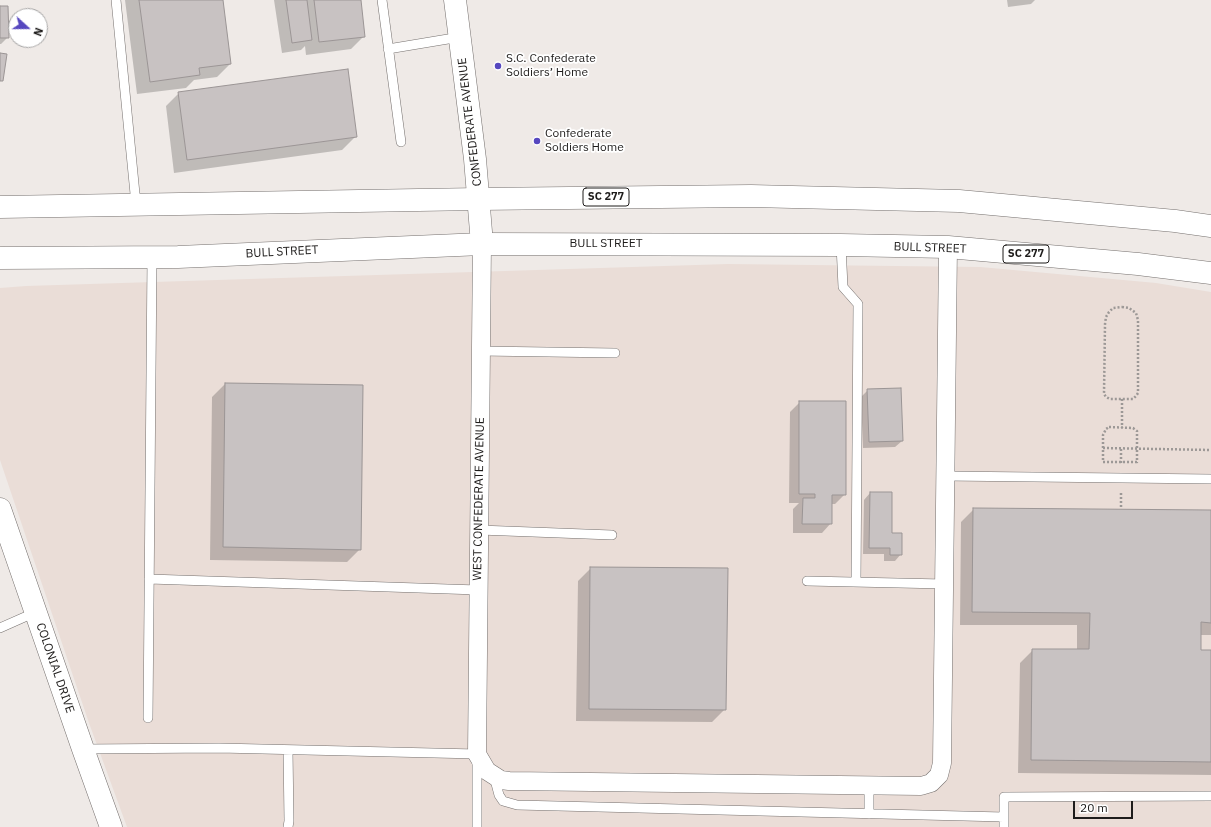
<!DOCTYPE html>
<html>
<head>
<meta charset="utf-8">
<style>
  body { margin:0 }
  #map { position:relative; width:1211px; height:827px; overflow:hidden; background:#efeae7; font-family:"IBM Plex Sans",sans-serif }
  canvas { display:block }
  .north { position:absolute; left:8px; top:8px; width:40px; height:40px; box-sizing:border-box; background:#fff; border:1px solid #a5a4a4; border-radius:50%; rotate:111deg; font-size:11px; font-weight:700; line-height:16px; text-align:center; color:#1e1c1b }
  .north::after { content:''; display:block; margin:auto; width:14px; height:18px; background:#5647bf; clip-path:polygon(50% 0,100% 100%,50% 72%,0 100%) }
  .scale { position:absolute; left:1073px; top:801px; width:60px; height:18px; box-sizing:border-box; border:2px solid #1e1c1b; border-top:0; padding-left:5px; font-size:12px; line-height:14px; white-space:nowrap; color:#1e1c1b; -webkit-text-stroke:3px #fff; paint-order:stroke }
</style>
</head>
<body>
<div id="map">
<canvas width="1211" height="827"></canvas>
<div class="north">N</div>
<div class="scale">20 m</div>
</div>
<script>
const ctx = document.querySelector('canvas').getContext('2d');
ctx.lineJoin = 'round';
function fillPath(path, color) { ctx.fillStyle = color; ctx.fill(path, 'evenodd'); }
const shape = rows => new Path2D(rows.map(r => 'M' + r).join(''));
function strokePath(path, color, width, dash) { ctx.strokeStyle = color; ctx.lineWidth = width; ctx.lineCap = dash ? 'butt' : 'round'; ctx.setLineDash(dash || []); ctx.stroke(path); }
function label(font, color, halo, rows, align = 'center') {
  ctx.font = font + ' "IBM Plex Sans",sans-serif'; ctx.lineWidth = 3.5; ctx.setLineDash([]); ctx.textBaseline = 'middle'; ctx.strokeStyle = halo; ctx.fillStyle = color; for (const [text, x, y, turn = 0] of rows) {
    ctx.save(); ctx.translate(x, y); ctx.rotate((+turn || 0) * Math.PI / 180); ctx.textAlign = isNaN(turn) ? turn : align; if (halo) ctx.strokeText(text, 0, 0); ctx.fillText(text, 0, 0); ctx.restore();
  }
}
fillPath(shape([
  [728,264,980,267,1156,283,1211,292,1211,827,127,827,89,723,0,460,0,288,26,286]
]), '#eaddd7');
fillPath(shape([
  [125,0,222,0,230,64,217,77,194,80,186,88,137,94],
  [274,0,360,0,364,36,351,49,306,55,305,46,301,50,282,53],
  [1007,0,1035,0,1031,4,1008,7],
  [0,7,8,37,1,44,0,44],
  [179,93,355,137,342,150,174,173,166,106],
  [225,384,360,549,347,562,210,560,212,397],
  [868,390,902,441,895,447,863,448,861,397],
  [800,402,845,494,835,504,831,504,831,523,822,533,793,533,793,509,799,503,789,503,790,412],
  [870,493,901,554,895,561,884,561,884,554,863,554,864,500],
  [974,509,1211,511,1211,635,1200,635,1200,651,1211,651,1211,775,1018,773,1020,663,1033,650,1077,650,1077,625,960,625,961,522],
  [591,568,725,709,712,722,576,721,578,581]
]), '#0003');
const building = shape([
  [139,0,223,0,231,64,199,68,200,75,150,82,139,0],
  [286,0,307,0,312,40,292,43,286,0],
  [314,0,361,0,365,37,319,42,314,0],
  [0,6,8,6,9,38,0,38,0,6],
  [0,53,7,54,3,81,0,81,0,53],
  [348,69,357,137,187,160,178,92,348,69],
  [225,383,363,385,361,550,223,547,225,383],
  [901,388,903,441,869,442,867,389,901,388],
  [799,401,846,401,846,495,832,495,832,524,802,524,803,498,815,498,815,494,799,494,799,401],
  [870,492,892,492,892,533,902,533,902,555,890,555,890,548,869,548,870,492],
  [973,508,1211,510,1211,623,1201,622,1201,650,1211,650,1211,762,1031,760,1032,649,1089,649,1090,613,972,612,973,508],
  [590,567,728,568,726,710,589,709,590,567]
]);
fillPath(building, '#c8c2c2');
strokePath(building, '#9b9595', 1);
const lane = shape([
  [116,0,136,204],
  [382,0,401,142],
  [388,49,460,37],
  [841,245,843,287,858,304,856,582],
  [481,351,615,353],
  [945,476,1211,479],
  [479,530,612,535],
  [149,579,478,590],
  [807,581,944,584],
  [0,628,36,612],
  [148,718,152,258],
  [83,749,219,748,477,754,477,827],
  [494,776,499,795,503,801,517,805,1004,817],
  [869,814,869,785],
  [288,827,289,821,288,750],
  [1004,827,1004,797,1211,796]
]);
const street = shape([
  [482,244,477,754,487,771,501,780,509,781,921,786,931,783,939,775,942,763,948,247]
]);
const secondary = shape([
  [455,0,475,159,482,244],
  [0,509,83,749,111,827]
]);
const highway = shape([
  [0,207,478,199,751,196,959,201,1175,221,1211,226],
  [0,258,178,257,482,244,841,245,948,247,1138,264,1211,273]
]);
strokePath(lane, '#75706e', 10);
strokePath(street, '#75706e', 19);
strokePath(secondary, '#75706e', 23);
strokePath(highway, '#75706e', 23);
strokePath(shape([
  [1122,307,1129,308,1136,313,1138,320,1138,393,1136,396,1133,399,1110,399,1106,397,1104,394,1105,324,1106,317,1109,312,1113,308,1122,307],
  [1122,399,1122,428],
  [1109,427,1133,428,1137,431,1137,462,1103,462,1103,435,1106,429,1109,427],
  [1103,448,1211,450],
  [1121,449,1121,464],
  [1121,493,1121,509]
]), '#9c9896', 2.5, [2, 2]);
strokePath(lane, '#fff', 9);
strokePath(street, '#fff', 18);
strokePath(secondary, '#fff', 22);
strokePath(highway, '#fff', 22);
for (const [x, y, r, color] of [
  [498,66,4,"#5647bf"],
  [537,141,4,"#5647bf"]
]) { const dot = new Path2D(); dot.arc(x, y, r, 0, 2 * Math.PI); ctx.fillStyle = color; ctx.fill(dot); strokePath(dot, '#fff', 1.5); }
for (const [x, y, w] of [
  [606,197,46],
  [1026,254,46]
]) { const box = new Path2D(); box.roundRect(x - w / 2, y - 9, w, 18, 3); ctx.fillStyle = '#fff'; ctx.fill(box); strokePath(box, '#1e1c1b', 1); }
label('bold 11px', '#1e1c1b', null, [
  ["SC 277",606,197],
  ["SC 277",1026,254]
]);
label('12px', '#1e1c1b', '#fff', [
  ["S.C. Confederate",506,59],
  ["Soldiers’ Home",506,73],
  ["Confederate",545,134],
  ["Soldiers Home",545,148]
], 'left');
label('12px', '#1e1c1b', '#fff', [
  ["CONFEDERATE AVENUE",470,122,-97],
  ["BULL STREET",606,244],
  ["BULL STREET",930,248,2],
  ["BULL STREET",282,252,-3],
  ["WEST CONFEDERATE AVENUE",479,499,-89],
  ["COLONIAL DRIVE",55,668,71]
]);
</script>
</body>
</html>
